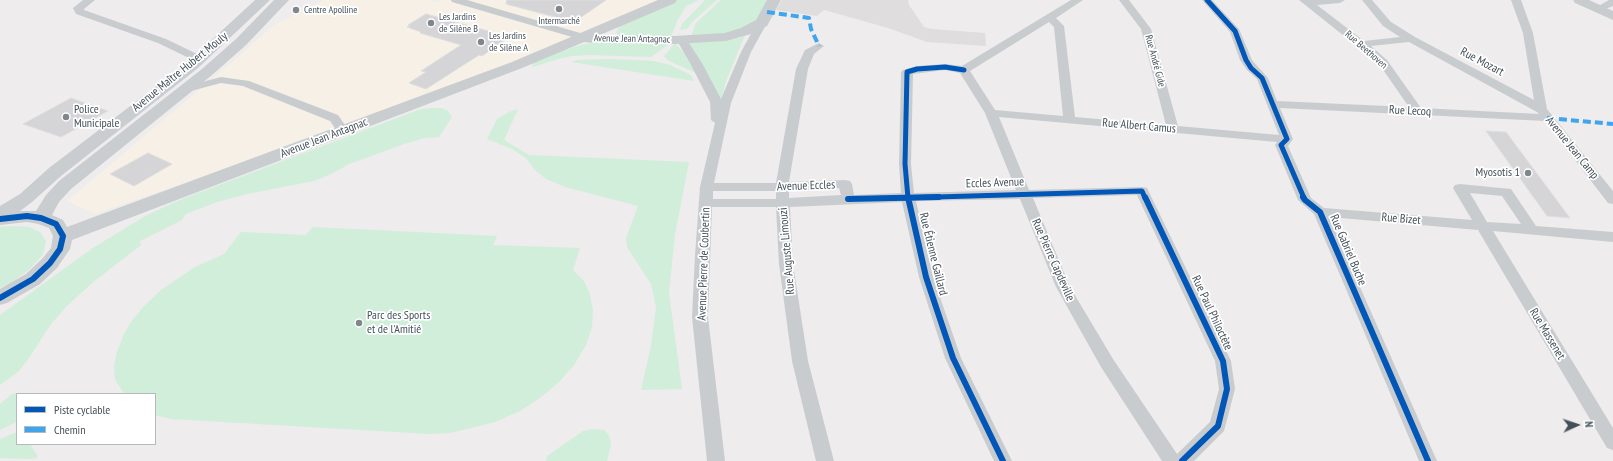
<!DOCTYPE html>
<html>
<head>
<meta charset="utf-8">
<style>
  body { margin:0 }
  #map { position:relative; width:1613px; height:461px; overflow:hidden; background:#eeecec; font-family:"PT Sans Narrow",sans-serif }
  canvas { display:block }
  .legend { position:absolute; left:16px; top:393px; width:140px; height:52px; box-sizing:border-box; background:#fff; border:1px solid #b4b9bd; margin:0; padding:5px 7px; list-style:none; font-size:12px; color:#445059 }
  .legend li { display:flex; align-items:center; gap:8px; height:20px }
  .legend b { width:20px; border:1px solid #b4b9bd }
  .north { position:absolute; left:1557px; top:405px; width:40px; height:40px; -webkit-text-stroke:3px #fff; paint-order:stroke; rotate:87deg; font-size:11px; font-weight:700; line-height:16px; text-align:center; color:#445059 }
  .north::after { content:''; display:block; margin:auto; width:14px; height:18px; background:#445059; clip-path:polygon(50% 0,100% 100%,50% 72%,0 100%) }
</style>
</head>
<body>
<div id="map">
<canvas width="1613" height="461"></canvas>
<ul class="legend">
<li><b style="height:5px;background:#0057b8"></b>Piste cyclable</li>
<li><b style="height:5px;background:#3fa5ed"></b>Chemin</li>
</ul>
<div class="north">N</div>
</div>
<script>
const ctx = document.querySelector('canvas').getContext('2d');
ctx.lineJoin = 'round';
function fillPath(path, color) { ctx.fillStyle = color; ctx.fill(path, 'evenodd'); }
const shape = rows => new Path2D(rows.map(r => 'M' + r).join(''));
function strokePath(path, color, width, dash) { ctx.strokeStyle = color; ctx.lineWidth = width; ctx.lineCap = dash ? 'butt' : 'round'; ctx.setLineDash(dash || []); ctx.stroke(path); }
function label(font, color, halo, rows, align = 'center') {
  ctx.font = font + ' "PT Sans Narrow",sans-serif'; ctx.lineWidth = 3.5; ctx.setLineDash([]); ctx.textBaseline = 'middle'; ctx.strokeStyle = halo; ctx.fillStyle = color; for (const [text, x, y, turn = 0] of rows) {
    ctx.save(); ctx.translate(x, y); ctx.rotate((+turn || 0) * Math.PI / 180); ctx.textAlign = isNaN(turn) ? turn : align; if (halo) ctx.strokeText(text, 0, 0); ctx.fillText(text, 0, 0); ctx.restore();
  }
}
fillPath(shape([
  [324,0,431,0,438,2,442,0,659,0,479,76,393,110,95,214,67,201,212,79,274,25]
]), '#f6f0e6');
fillPath(shape([
  [782,0,908,0,909,5,924,27,932,29,985,33,986,46,927,42,888,28,824,10,817,16,776,10]
]), '#e0ddde');
fillPath(shape([
  [676,0,699,0,686,6,677,21,671,37,619,36,616,32,621,25],
  [705,0,717,0,692,22,687,29,680,30,682,24],
  [721,0,770,0,756,23,738,32,691,37,696,23],
  [745,35,726,81,721,100,684,42,726,40,739,38],
  [599,42,670,43,651,57,590,55,572,56,558,59,533,67,532,62,560,51,585,44],
  [675,43,684,53,696,73,667,60,664,56],
  [609,59,654,61,670,65,691,75,694,81,571,62,577,60],
  [433,108,442,108,448,111,452,117,439,137,425,138,404,144,349,164,331,174,314,181,247,194,217,202,186,214,182,220,140,241,141,245,92,283,67,306,51,324,29,358,19,371,0,385,0,315,93,248,147,215,182,199,421,109],
  [518,109,504,140,529,155,689,162,675,234,669,293,682,389,641,390,651,346,656,307,651,284,627,247,626,238,638,206,565,187,546,179,535,170,526,158,512,149,487,139,497,119,509,112],
  [12,226,29,227,40,232,46,241,43,254,31,268,11,283,0,288,0,227],
  [313,227,497,236,493,245,580,248,573,270,584,281,590,294,593,311,592,327,586,345,574,365,559,382,540,398,520,411,495,422,450,433,430,434,171,419,155,415,155,394,124,394,115,379,114,366,117,352,124,334,131,322,143,307,161,290,195,267,224,254,241,232,306,235],
  [17,393,17,422,0,430,0,404,12,394],
  [594,429,604,430,609,435,611,445,607,461,546,461,547,456,583,431],
  [17,432,17,444,30,444,37,455,37,458,30,459,0,458,0,439]
]), '#d0eeda');
const building = shape([
  [507,0,606,0,574,22,506,4,507,0],
  [426,14,492,32,488,35,505,40,482,56,479,55,426,89,409,83,426,72,421,71,461,45,420,33,421,32,407,27,410,26,408,25,426,14],
  [71,98,108,111,61,137,23,124,71,98],
  [1486,131,1506,132,1570,218,1547,216,1486,131],
  [148,153,172,164,134,186,110,174,148,153]
]);
fillPath(building, '#d5d4d7');
strokePath(building, '#dfdedf', 1);
fillPath(shape([
  [83,0,95,0,84,9,84,10,166,39,195,53,206,55,208,57,202,60,189,58,158,43,76,14,73,8,83,0],
  [451,0,467,0,587,35,588,37,587,39,579,39,452,2,451,0],
  [1071,0,1083,0,1056,18,1064,26,1075,117,1166,125,1141,29,1119,0,1129,0,1151,29,1178,126,1279,135,1257,79,1247,70,1240,60,1230,32,1202,0,1212,0,1239,29,1252,60,1268,78,1277,101,1409,107,1379,64,1299,0,1345,0,1340,3,1317,5,1364,41,1400,37,1383,26,1362,0,1372,0,1391,22,1415,37,1534,100,1523,33,1511,0,1521,0,1533,33,1547,109,1613,191,1613,204,1608,203,1545,121,1280,108,1293,139,1288,146,1311,198,1324,208,1472,220,1453,188,1455,185,1460,184,1511,189,1536,226,1613,232,1613,242,1493,231,1613,428,1613,450,1607,448,1478,230,1329,217,1437,461,1419,461,1314,214,1298,200,1275,145,1277,142,999,117,1029,190,1142,187,1147,188,1231,361,1235,389,1224,431,1194,461,1162,461,1101,367,1056,287,1020,199,916,201,933,277,961,358,1012,461,994,461,945,358,919,277,902,202,790,207,793,264,808,361,834,461,816,461,792,361,779,264,776,207,712,207,708,317,725,461,707,461,692,317,695,255,700,187,715,123,711,120,710,102,690,63,676,39,677,37,685,37,702,63,721,99,741,52,757,23,762,20,767,23,751,52,731,103,714,183,776,183,796,69,805,50,819,43,824,46,814,54,808,69,789,182,845,180,850,181,852,184,854,195,901,193,899,164,901,72,903,70,917,66,945,64,962,66,1071,0],
  [1049,22,1054,27,1063,116,995,110,970,71,1049,22],
  [1409,42,1537,112,1539,114,1421,108,1387,60,1371,46,1409,42],
  [945,70,960,73,985,113,1016,190,914,193,911,164,913,74,945,70],
  [839,188,841,195,789,198,789,191,839,188],
  [713,191,776,191,776,199,713,199,713,191],
  [1470,193,1502,196,1521,224,1487,222,1470,193],
  [1137,195,1215,361,1219,389,1210,422,1177,454,1113,359,1070,287,1033,198,1137,195],
  [1609,0,1613,0,1613,6,1598,12,1593,9,1609,0],
  [221,77,249,81,338,115,349,131,347,134,339,134,330,121,243,86,221,83,187,92,183,91,181,89,183,87,221,77]
]), '#c9ccce');
fillPath(shape([
  [1573,0,1589,0,1613,11,1613,20,1575,3,1573,0]
]), '#c9ccce');
fillPath(shape([
  [255,0,270,0,198,68,61,176,32,202,20,211,36,211,46,195,59,181,202,69,236,39,274,0,289,0,246,45,212,75,71,189,59,202,52,215,63,220,67,227,512,62,658,0,677,0,675,3,600,35,674,36,725,33,741,28,756,20,767,0,781,0,767,26,751,34,726,41,674,44,594,43,584,42,522,68,72,240,70,249,57,268,40,284,7,303,0,305,0,289,26,274,43,258,51,248,53,236,49,228,38,224,27,222,0,225,0,206,20,194,49,168,188,62,255,0]
]), '#c9cdcf');
strokePath(shape([
  [767,12,809,18,811,29,819,46],
  [1547,118,1613,124]
]), '#3fa5ed', 4, [8, 4]);
strokePath(shape([
  [1207,0,1235,31,1246,60,1251,68,1262,78,1287,139,1281,145,1304,198],
  [902,198,1142,191,1145,198],
  [908,198,905,164,907,72,917,69,945,67,964,70]
]), '#0057b8', 5);
strokePath(shape([
  [908,197,926,277,953,358,1003,461],
  [1145,197,1223,361,1227,389,1218,426,1182,461],
  [1303,197,1305,200,1320,212,1428,461],
  [848,199,939,197],
  [0,219,27,216,41,218,56,224,63,236,60,249,50,263,33,279,0,298]
]), '#0057b8', 6);
for (const [x, y, r, color] of [
  [559,9,4,"#80878c"],
  [296,10,4,"#80878c"],
  [431,23,4,"#80878c"],
  [481,42,4,"#80878c"],
  [66,117,4,"#80878c"],
  [1528,173,4,"#80878c"],
  [359,323,4,"#80878c"]
]) { const dot = new Path2D(); dot.arc(x, y, r, 0, 2 * Math.PI); ctx.fillStyle = color; ctx.fill(dot); strokePath(dot, '#fff', 1.5); }
label('10px', '#445059', '#fff', [
  ["Centre Apolline",304,10],
  ["Les Jardins",439,17],
  ["de Silène B",439,29],
  ["Intermarché",559,21,"center"],
  ["Les Jardins",489,36],
  ["de Silène A",489,48]
], 'left');
label('10px', '#445059', '#fff', [
  ["Avenue Jean Antagnac",632,39,1],
  ["Rue Beethoven",1366,50,41],
  ["Rue André Gide",1155,61,75]
]);
label('12px', '#445059', '#fff', [
  ["Rue Mozart",1482,62,28],
  ["Avenue Maître Hubert Mouly",180,72,-39],
  ["Rue Lecoq",1410,111,3],
  ["Rue Albert Camus",1139,126,5],
  ["Avenue Jean Antagnac",324,138,-21],
  ["Avenue Jean Camp",1572,148,51],
  ["Eccles Avenue",995,183,-2],
  ["Avenue Eccles",806,186,-2],
  ["Rue Bizet",1401,219,5],
  ["Rue Gabriel Buche",1348,250,67],
  ["Rue Auguste Limouzi",787,251,-95],
  ["Rue Étienne Gaillard",933,254,76],
  ["Rue Pierre Capdeville",1053,260,66],
  ["Avenue Pierre de Coubertin",704,264,-88],
  ["Rue Paul Philoctète",1212,313,65],
  ["Rue Massenet",1547,334,59]
]);
label('12px', '#445059', '#fff', [
  ["Police",74,110],
  ["Municipale",74,124],
  ["Myosotis 1",1520,173,"right"],
  ["Parc des Sports",367,316],
  ["et de l'Amitié",367,330]
], 'left');
</script>
</body>
</html>
